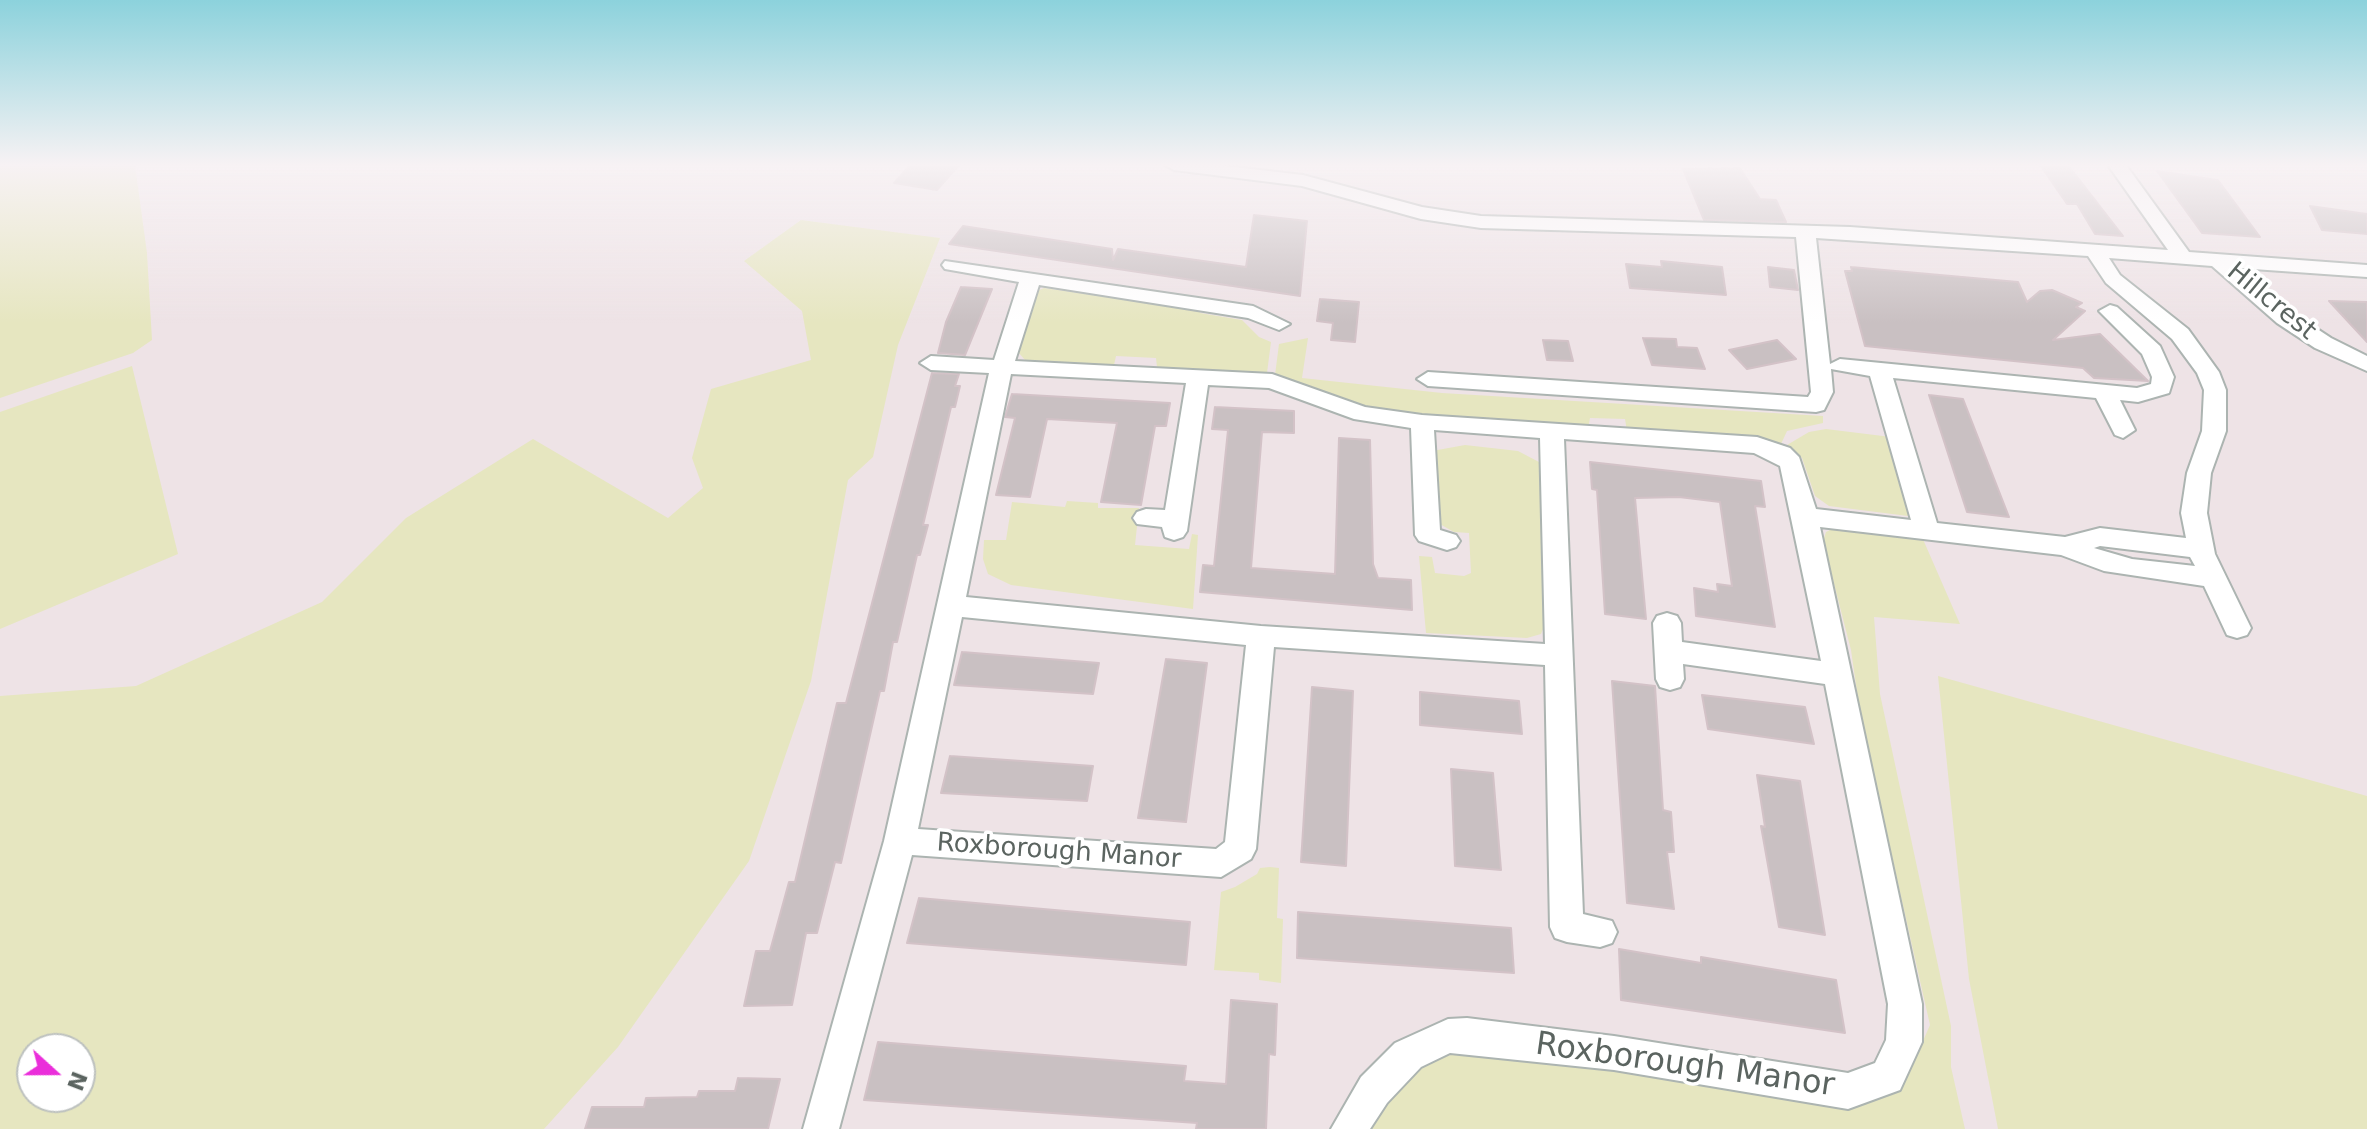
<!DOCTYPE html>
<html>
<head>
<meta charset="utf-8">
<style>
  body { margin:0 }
  #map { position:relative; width:2367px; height:1129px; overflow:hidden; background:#eee3e6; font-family:"DejaVu Sans",sans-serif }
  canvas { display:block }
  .north { position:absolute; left:16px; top:1033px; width:80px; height:80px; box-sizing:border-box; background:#fff; border:2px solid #bdc1bf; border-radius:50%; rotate:111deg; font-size:22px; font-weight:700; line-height:32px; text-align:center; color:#5b6460 }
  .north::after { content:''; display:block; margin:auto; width:28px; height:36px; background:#ea2eda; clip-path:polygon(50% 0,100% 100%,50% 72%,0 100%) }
</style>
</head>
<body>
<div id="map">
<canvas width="2367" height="1129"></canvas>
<div class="north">N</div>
</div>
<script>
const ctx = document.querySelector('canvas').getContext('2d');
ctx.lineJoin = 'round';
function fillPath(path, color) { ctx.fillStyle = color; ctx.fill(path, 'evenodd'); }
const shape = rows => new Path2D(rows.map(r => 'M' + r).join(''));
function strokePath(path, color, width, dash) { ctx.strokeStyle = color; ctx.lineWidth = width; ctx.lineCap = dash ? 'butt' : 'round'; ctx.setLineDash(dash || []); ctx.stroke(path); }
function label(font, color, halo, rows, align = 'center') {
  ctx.font = font + ' "DejaVu Sans",sans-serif'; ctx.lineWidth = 7; ctx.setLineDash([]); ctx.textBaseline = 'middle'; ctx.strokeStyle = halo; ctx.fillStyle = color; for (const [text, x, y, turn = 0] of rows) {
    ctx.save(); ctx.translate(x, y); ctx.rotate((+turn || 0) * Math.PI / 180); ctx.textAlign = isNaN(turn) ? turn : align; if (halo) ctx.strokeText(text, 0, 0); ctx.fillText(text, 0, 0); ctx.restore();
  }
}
fillPath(shape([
  [0,165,135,165,147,253,152,340,133,353,0,398],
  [801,220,940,238,898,345,873,457,848,480,811,681,749,861,618,1047,544,1129,0,1129,0,696,136,686,322,602,406,518,533,439,668,518,703,488,692,458,711,389,811,360,802,311,744,261],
  [32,1049,80,1049,80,1097,32,1097],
  [1044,288,1200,310,1200,313,1242,320,1259,337,1271,342,1267,373,1157,367,1156,358,1116,356,1114,365,1025,360,1018,352,1037,291],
  [1308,338,1302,378,1442,393,1823,416,1823,423,1787,431,1781,444,1759,439,1627,431,1625,419,1590,418,1588,429,1453,420,1368,408,1275,375,1279,344],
  [132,366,178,554,0,629,0,412],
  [1826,429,1891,437,1911,510,1908,516,1829,506,1815,496,1802,458,1787,445,1809,432],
  [1465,445,1518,451,1539,462,1545,624,1541,634,1527,638,1426,633,1419,556,1432,557,1435,573,1464,576,1471,573,1469,533,1454,532,1438,523,1432,451],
  [1067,501,1098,503,1098,508,1139,508,1135,545,1189,549,1192,534,1198,535,1193,609,1011,585,988,574,983,559,984,540,1006,540,1012,502,1065,507],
  [1840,525,1922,537,1960,624,1874,617,1880,694,1951,1026,1951,1067,1965,1129,1371,1129,1390,1094,1426,1062,1465,1051,1889,1090,1915,1059,1930,1025,1861,720,1851,650,1823,541,1826,532],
  [1938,676,2367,796,2367,1129,1998,1129,1969,979],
  [1270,867,1279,868,1277,918,1283,919,1281,983,1259,980,1259,973,1214,970,1221,892,1235,887,1257,874,1260,868]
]), '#e6e6c0');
const building = shape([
  [910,165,959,165,937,190,894,183,910,165],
  [2040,165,2068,165,2123,236,2095,234,2077,204,2067,204,2040,165],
  [1740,168,1760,199,1776,200,1786,222,1704,220,1683,169,1740,168],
  [2157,171,2218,180,2260,237,2202,233,2157,171],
  [2310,206,2367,214,2367,234,2322,230,2310,206],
  [1254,215,1307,221,1300,296,949,244,963,226,1112,249,1113,260,1118,249,1246,267,1254,215],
  [1661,261,1722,267,1726,295,1630,288,1626,264,1662,267,1661,261],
  [1768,267,1794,270,1798,290,1770,287,1768,267],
  [1851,267,2018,282,2027,302,2040,291,2052,290,2082,303,2076,307,2085,311,2053,340,2100,334,2148,381,2094,378,2083,368,1865,346,1845,271,1852,271,1851,267],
  [961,287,992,289,965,355,938,353,946,322,961,287],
  [1320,299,1359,302,1355,342,1331,340,1333,323,1317,321,1320,299],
  [2329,301,2367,302,2367,342,2329,301],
  [1643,338,1676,339,1677,347,1697,348,1705,369,1652,365,1643,338],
  [1543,340,1568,341,1573,361,1547,360,1543,340],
  [1777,340,1796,359,1747,369,1729,350,1777,340],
  [932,373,959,374,955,386,960,386,955,407,951,407,923,525,928,525,920,555,917,555,897,642,893,642,884,691,880,691,841,863,835,862,817,933,806,933,792,1005,744,1006,756,951,770,951,789,882,795,882,837,703,846,703,932,373],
  [1012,394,1170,403,1166,426,1155,426,1141,505,1101,502,1117,423,1047,419,1030,497,996,495,1015,418,1005,417,1012,394],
  [1929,395,1963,399,2009,517,1967,512,1929,395],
  [1215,407,1294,411,1294,433,1262,432,1251,568,1335,574,1339,438,1370,440,1373,564,1378,578,1411,580,1412,610,1200,592,1203,565,1214,566,1228,430,1212,429,1215,407],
  [1590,462,1761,481,1765,507,1755,506,1775,627,1696,616,1694,588,1718,592,1717,584,1732,586,1720,502,1679,497,1635,498,1646,619,1605,614,1597,490,1592,489,1590,462],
  [962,652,1099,663,1093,694,954,685,962,652],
  [1166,659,1207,663,1186,822,1138,818,1166,659],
  [1612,681,1655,686,1663,810,1671,812,1674,852,1667,852,1674,909,1627,903,1612,681],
  [1312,687,1353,691,1346,866,1301,862,1312,687],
  [1420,692,1519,701,1522,734,1420,725,1420,692],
  [1702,695,1805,707,1814,744,1708,729,1702,695],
  [950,756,1093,766,1087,801,941,793,950,756],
  [1451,769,1493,773,1501,870,1455,866,1451,769],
  [1757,775,1800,781,1825,935,1779,927,1761,826,1765,827,1757,775],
  [919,898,1190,922,1186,965,907,943,919,898],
  [1298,912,1511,928,1514,973,1297,958,1298,912],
  [1619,949,1701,963,1701,957,1836,980,1845,1033,1621,1000,1619,949],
  [1231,1000,1277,1004,1275,1055,1269,1054,1266,1129,1196,1129,1197,1123,864,1100,878,1042,1186,1066,1184,1081,1226,1084,1231,1000],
  [738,1078,780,1079,768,1129,585,1129,592,1107,644,1107,646,1098,697,1097,699,1091,735,1091,738,1078]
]);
fillPath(building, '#c9c0c2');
strokePath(building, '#d3c2c7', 2);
const street = shape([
  [1165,165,1217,165,1303,175,1422,207,1481,216,1850,227,2168,250,2108,165,2126,165,2189,252,2367,265,2367,277,2239,268,2293,313,2331,338,2367,356,2367,371,2315,348,2277,323,2212,266,2109,258,2120,275,2188,329,2219,372,2226,390,2226,431,2211,473,2207,513,2215,554,2251,628,2247,635,2237,638,2227,635,2204,586,2104,571,2061,555,1820,527,1922,1004,1922,1042,1900,1090,1848,1109,1614,1070,1450,1053,1421,1067,1387,1103,1370,1129,1331,1129,1361,1077,1395,1043,1448,1019,1467,1018,1614,1036,1848,1073,1875,1063,1886,1040,1888,1004,1825,684,1683,664,1684,679,1680,687,1670,690,1660,687,1656,679,1653,623,1657,616,1667,613,1677,616,1681,623,1682,642,1821,661,1780,466,1754,453,1564,439,1583,914,1612,921,1617,932,1612,943,1600,947,1567,942,1555,938,1550,927,1545,665,1274,647,1256,849,1251,859,1221,877,912,855,839,1129,803,1129,884,841,989,373,931,370,920,363,931,356,994,360,1019,282,945,269,942,265,945,261,1253,306,1290,324,1279,330,1248,318,1039,285,1015,361,1272,374,1365,407,1422,415,1757,437,1790,448,1799,457,1816,509,1911,520,1870,376,1831,369,1833,392,1824,410,1816,412,1428,386,1417,379,1428,372,1808,397,1811,392,1796,237,1481,228,1421,219,1302,186,1174,170,1165,165],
  [1816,238,2088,256,2106,283,2172,339,2197,373,2204,390,2202,431,2187,473,2181,513,2186,538,2100,528,2065,537,1937,523,1893,378,2096,398,2115,435,2123,438,2135,430,2120,400,2138,402,2169,393,2174,377,2160,346,2117,307,2110,305,2099,311,2142,354,2152,377,2151,384,2137,388,1840,359,1830,364,1816,238],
  [1011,374,1186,383,1165,510,1146,509,1137,512,1133,518,1137,524,1162,527,1165,537,1174,540,1183,537,1187,531,1208,385,1269,388,1354,419,1411,428,1415,535,1419,541,1447,550,1456,547,1460,541,1456,535,1440,530,1434,430,1540,438,1545,644,1261,626,966,597,1011,374],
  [2100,546,2190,557,2195,566,2132,559,2094,548,2100,546],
  [962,617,1246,645,1225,842,1216,849,918,829,962,617]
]);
strokePath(street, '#acb4b1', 4);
fillPath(street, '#fff');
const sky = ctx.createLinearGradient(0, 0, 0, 323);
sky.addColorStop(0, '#8cd2dc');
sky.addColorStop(0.51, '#f7f2f4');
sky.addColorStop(1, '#f7f2f400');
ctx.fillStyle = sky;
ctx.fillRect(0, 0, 2367, 323);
label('26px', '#5b6460', '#fff', [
  ["Hillcrest",2271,302,39],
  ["Roxborough Manor",1059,852,4]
]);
label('32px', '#5b6460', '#fff', [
  ["Roxborough Manor",1685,1066,8]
]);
</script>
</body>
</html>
